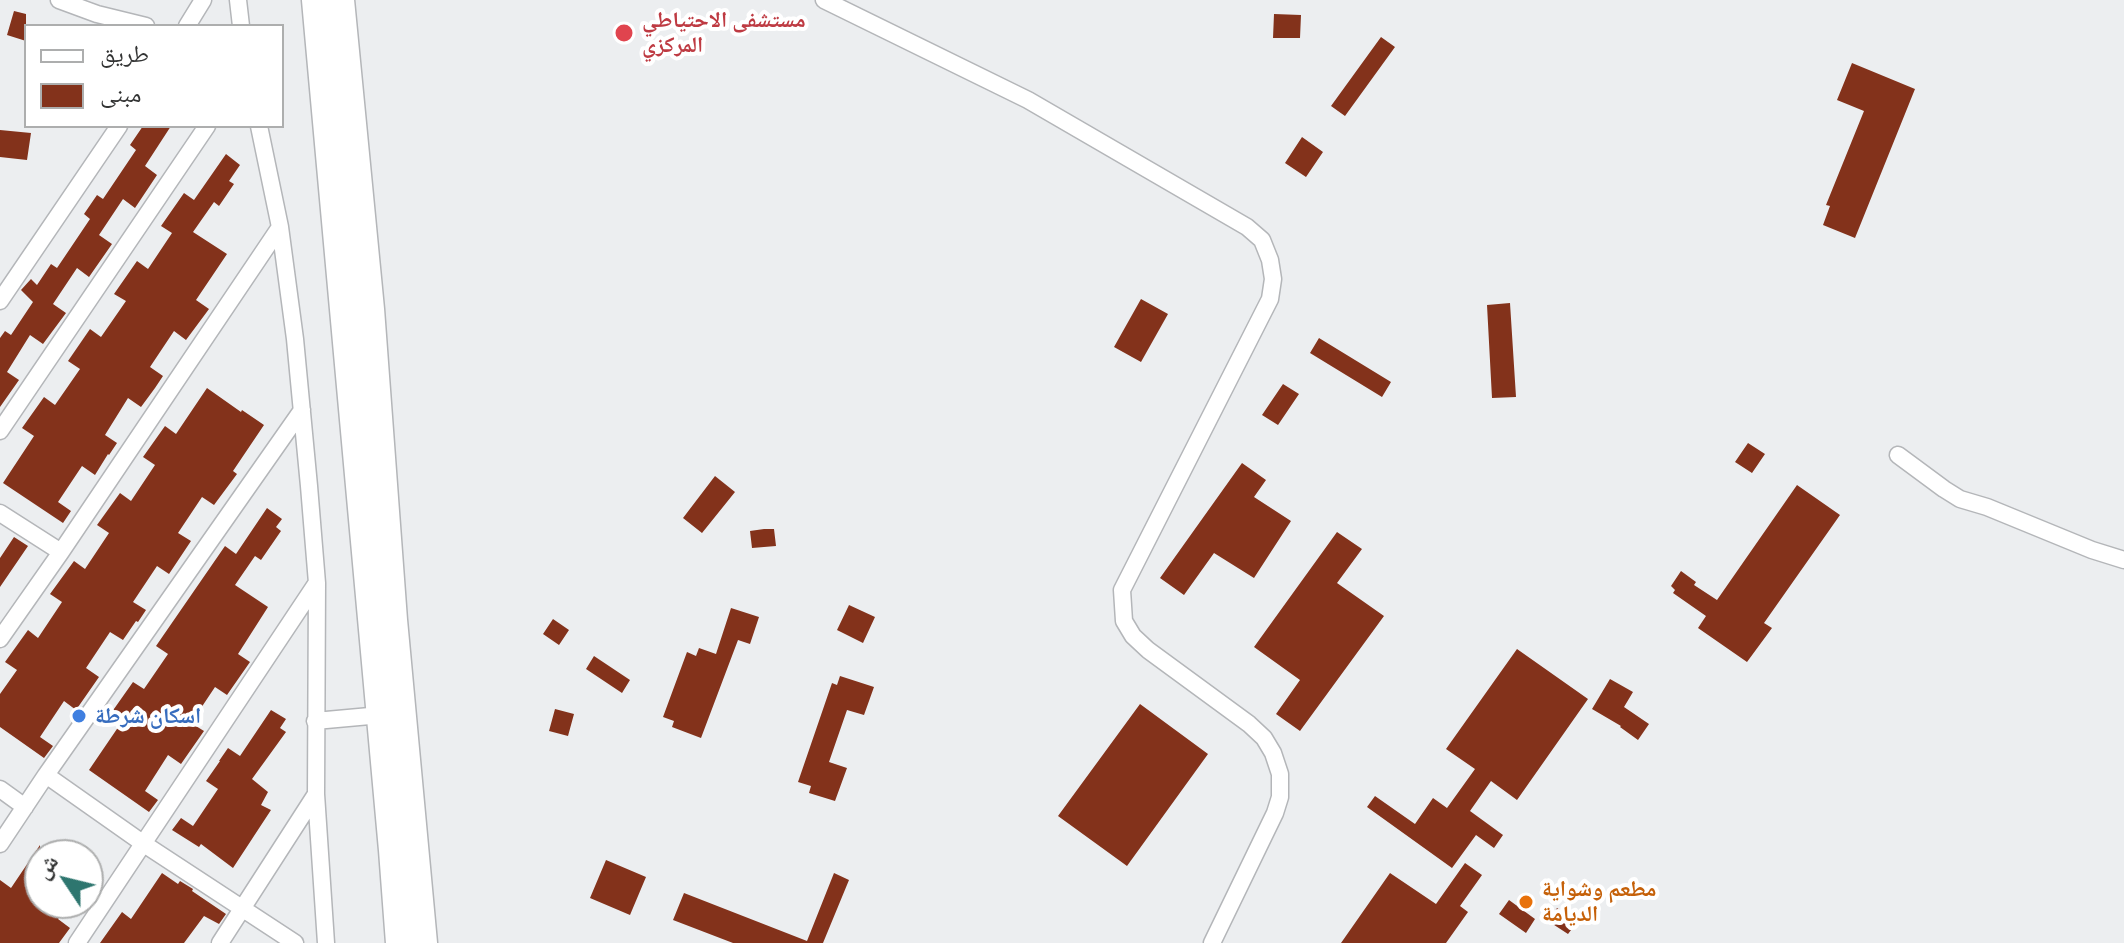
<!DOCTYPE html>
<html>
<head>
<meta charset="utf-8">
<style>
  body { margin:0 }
  #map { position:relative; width:2124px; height:943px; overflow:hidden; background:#eceef0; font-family:Ubuntu,"Noto Naskh Arabic",sans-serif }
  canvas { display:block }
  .legend { position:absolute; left:24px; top:24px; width:260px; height:104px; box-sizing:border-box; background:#fff; border:2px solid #adaeae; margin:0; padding:10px 14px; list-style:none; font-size:24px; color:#333434 }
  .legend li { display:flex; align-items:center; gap:16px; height:40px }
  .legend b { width:40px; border:2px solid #adaeae }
  .north { position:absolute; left:24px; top:839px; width:80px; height:80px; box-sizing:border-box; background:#fff; border:2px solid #adaeae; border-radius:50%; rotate:305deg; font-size:22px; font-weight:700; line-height:32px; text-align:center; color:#333434 }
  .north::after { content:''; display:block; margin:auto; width:28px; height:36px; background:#2e766f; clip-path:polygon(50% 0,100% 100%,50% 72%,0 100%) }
</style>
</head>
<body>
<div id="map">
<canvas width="2124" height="943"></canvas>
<ul class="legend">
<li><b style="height:10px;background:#fff"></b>طريق</li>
<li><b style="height:22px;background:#83321b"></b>مبنى</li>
</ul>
<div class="north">ش</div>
</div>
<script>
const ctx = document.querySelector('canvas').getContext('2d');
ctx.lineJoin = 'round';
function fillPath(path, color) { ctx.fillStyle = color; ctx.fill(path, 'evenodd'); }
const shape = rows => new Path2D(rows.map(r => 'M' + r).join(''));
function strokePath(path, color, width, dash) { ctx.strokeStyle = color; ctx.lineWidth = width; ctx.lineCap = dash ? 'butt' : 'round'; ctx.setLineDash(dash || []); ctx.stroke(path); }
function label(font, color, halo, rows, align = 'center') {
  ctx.font = font + ' Ubuntu,"Noto Naskh Arabic",sans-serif'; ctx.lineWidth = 8; ctx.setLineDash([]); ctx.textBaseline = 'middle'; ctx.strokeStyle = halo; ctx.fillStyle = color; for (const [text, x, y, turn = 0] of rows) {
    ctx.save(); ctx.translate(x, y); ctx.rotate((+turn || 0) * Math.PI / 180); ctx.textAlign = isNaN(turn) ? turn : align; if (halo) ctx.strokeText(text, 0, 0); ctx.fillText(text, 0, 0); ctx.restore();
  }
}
fillPath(shape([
  [14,11,26,14,26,41,7,35],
  [1274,14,1301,15,1300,38,1273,38],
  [1381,37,1395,47,1345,116,1331,106],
  [1852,63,1915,89,1855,238,1823,225,1830,206,1826,205,1864,111,1837,100],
  [143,126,171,126,145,166,157,175,135,208,123,199,99,235,112,244,89,277,77,268,53,304,66,313,43,344,30,335,7,372,19,380,0,407,0,338,5,331,11,335,33,302,21,290,31,279,37,285,51,264,57,268,90,219,84,214,97,195,103,199,136,150,130,145],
  [0,130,31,133,27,160,0,157],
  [1302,137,1323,152,1306,177,1285,163],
  [226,154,240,165,229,181,234,184,219,206,214,202,193,232,227,254,196,300,209,309,186,340,174,331,150,367,163,376,155,388,141,407,128,398,105,435,117,443,109,455,108,454,95,475,82,466,58,502,71,511,63,523,3,483,34,436,22,428,44,397,55,405,80,369,68,361,90,329,101,337,126,301,114,294,137,261,148,269,172,233,161,226,184,193,194,200],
  [1141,299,1168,314,1141,362,1114,347],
  [1510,303,1516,397,1492,398,1487,305],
  [1319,338,1391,382,1382,397,1310,353],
  [1283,384,1299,394,1278,425,1262,415],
  [207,388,241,412,242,410,264,425,233,471,237,474,214,505,202,497,178,533,191,541,169,574,157,566,133,602,146,610,138,622,136,621,123,640,110,632,86,668,99,677,76,710,64,701,40,737,53,746,44,758,0,727,0,694,17,670,5,662,28,630,38,638,62,602,50,594,74,561,85,569,109,533,97,525,120,493,131,501,155,465,143,457,165,426,176,434],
  [1748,443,1765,454,1752,473,1735,462],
  [1242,463,1266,480,1254,497,1291,521,1254,578,1214,553,1184,595,1160,578],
  [715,476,735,492,702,533,683,518],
  [1797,485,1840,515,1764,623,1772,628,1747,662,1698,628,1706,616,1673,593,1675,590,1671,586,1681,571,1696,582,1694,585,1717,600],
  [267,508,282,519,276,527,281,531,261,560,255,556,235,585,268,607,238,654,250,662,227,695,215,687,191,723,204,731,181,764,168,755,145,791,158,800,149,812,89,770,121,723,109,716,133,682,144,689,168,654,156,646,225,546,236,554],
  [764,529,774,529,776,546,752,548,750,531],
  [1337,532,1362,549,1337,583,1384,616,1300,731,1276,714,1300,680,1254,647],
  [14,537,28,546,0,587,0,558],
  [849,605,875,617,863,643,837,630],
  [731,608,759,617,750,644,738,640,701,738,672,727,674,721,663,717,687,652,696,656,699,648,716,654],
  [553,619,569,630,559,645,543,634],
  [1517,649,1588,699,1517,800,1491,781,1470,811,1503,835,1494,848,1476,835,1452,868,1367,807,1375,796,1415,824,1433,798,1447,808,1475,769,1446,749],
  [594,656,630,680,622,693,586,669],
  [840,676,874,687,864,715,847,710,829,762,847,768,835,801,809,793,811,786,798,782,832,683,837,685],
  [1610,679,1633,692,1624,707,1649,724,1638,740,1620,727,1621,726,1592,709],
  [1140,704,1208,754,1127,866,1058,816],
  [555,709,574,714,568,736,549,731],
  [271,710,286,719,280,728,286,732,252,779,268,792,261,805,271,810,233,868,201,844,199,847,172,830,181,818,193,826,218,789,206,781,220,761,219,761,228,748,240,756],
  [40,845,40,903,70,903,58,919,70,928,59,943,0,943,0,880,11,888],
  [606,860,646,877,630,915,590,898],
  [1465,863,1482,875,1460,906,1468,912,1446,943,1341,943,1390,873,1436,904],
  [162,873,178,884,180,881,193,889,192,891,226,914,219,924,204,916,184,943,100,943,122,912,131,919],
  [834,873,849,880,823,943,733,943,673,920,684,893,807,941],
  [1509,900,1535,919,1526,933,1499,914],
  [1557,908,1577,922,1568,934,1548,921]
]), '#83321b');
const minor = shape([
  [59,0,97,14,146,26],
  [238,0,241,26],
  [824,0,1028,100,1247,227,1262,240,1270,260,1273,279,1270,299,1122,590,1124,621,1133,636,1148,650,1249,724,1264,738,1273,753,1280,774,1280,797,1275,813,1212,943],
  [187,26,203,0],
  [259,126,280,227,295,339,309,486,317,583,316,794,326,943],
  [0,301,119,126],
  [0,431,207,126],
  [1898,455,1944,489,1960,499,1987,507,2092,550,2124,560],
  [0,513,61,552],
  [0,639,61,552,280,227],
  [315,721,381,715],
  [46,775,144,844,295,943],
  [0,789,25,807],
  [0,844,46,775,302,410],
  [77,943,316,584],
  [220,943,316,794]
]);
const trunk = shape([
  [316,0,393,850,400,943],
  [340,0,370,309,393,620,423,943]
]);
strokePath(minor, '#b4b6b9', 19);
strokePath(trunk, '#b4b6b9', 31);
strokePath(minor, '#fff', 16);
strokePath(trunk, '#fff', 28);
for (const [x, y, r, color] of [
  [624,33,10,"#e0444e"],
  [79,716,8,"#3f7fe0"],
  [1526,902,8,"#e8710a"]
]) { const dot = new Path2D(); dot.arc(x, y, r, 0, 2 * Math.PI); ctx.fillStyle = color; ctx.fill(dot); strokePath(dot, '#fff', 3); }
label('bold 22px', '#be3a42', '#fff', [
  ["مستشفى الاحتياطي",642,20],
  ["المركزي",642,45]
], 'left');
label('bold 22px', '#366cbe', '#fff', [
  ["اسكان شرطة",95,716]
], 'left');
label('bold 22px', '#c56008', '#fff', [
  ["مطعم وشواية",1542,889],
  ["الديامة",1542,914]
], 'left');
</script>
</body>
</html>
